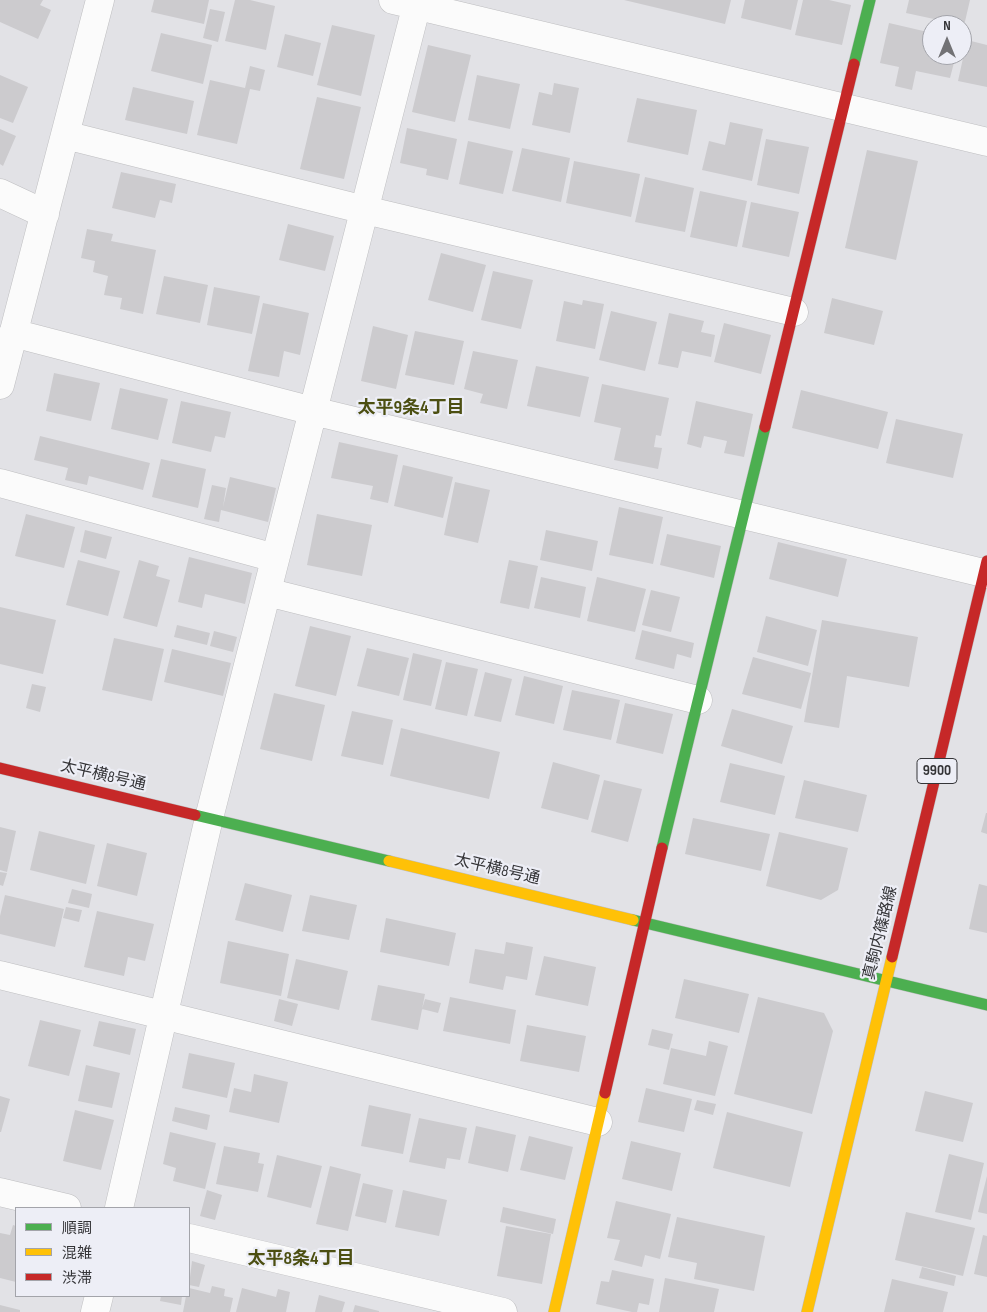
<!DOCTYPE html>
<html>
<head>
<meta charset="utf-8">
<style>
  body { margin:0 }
  #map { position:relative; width:987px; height:1312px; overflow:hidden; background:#e2e2e6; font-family:"Sofia Sans Condensed","Noto Sans JP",sans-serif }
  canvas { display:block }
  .legend { position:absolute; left:15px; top:1207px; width:175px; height:90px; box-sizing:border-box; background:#edeef6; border:1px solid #a3a4aa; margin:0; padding:6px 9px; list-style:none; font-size:15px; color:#353538 }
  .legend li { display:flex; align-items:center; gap:10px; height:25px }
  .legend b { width:25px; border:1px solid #a3a4aa }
  .north { position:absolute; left:922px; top:15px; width:50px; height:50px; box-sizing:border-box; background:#edeef6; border:1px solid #a3a4aa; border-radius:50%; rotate:0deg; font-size:14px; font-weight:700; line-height:20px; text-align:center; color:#353538 }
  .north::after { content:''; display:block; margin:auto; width:18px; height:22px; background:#727275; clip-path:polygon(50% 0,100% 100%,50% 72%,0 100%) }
</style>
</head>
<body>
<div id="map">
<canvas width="987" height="1312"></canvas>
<ul class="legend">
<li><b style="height:6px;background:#4caf50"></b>順調</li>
<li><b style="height:6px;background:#ffc107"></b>混雑</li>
<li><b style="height:6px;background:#c62828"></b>渋滞</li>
</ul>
<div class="north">N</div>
</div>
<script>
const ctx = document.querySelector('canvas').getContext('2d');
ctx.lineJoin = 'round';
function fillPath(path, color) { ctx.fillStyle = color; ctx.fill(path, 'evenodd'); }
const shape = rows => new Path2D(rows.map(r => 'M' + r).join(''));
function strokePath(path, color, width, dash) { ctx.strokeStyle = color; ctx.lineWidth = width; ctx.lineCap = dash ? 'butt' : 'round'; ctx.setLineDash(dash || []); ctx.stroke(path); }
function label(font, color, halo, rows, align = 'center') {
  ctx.font = font + ' "Sofia Sans Condensed","Noto Sans JP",sans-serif'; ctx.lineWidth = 4.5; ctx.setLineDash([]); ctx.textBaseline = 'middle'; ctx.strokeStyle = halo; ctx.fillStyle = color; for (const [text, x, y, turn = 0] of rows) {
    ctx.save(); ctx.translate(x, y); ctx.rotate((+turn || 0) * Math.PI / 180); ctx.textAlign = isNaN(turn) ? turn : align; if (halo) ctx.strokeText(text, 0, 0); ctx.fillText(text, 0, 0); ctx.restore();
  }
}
fillPath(shape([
  [0,0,43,0,40,5,51,10,38,39,0,22],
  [154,0,209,0,204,24,151,12],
  [235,0,250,0,275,6,266,50,225,41],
  [624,0,731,0,725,24],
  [745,0,798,0,791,30,741,18],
  [803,0,829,0,851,5,842,45,795,35],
  [909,0,970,0,963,30,962,25,906,13],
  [210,9,225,12,218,42,203,38],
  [889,23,932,33,932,55,956,55,950,78,916,71,912,90,895,86,899,67,880,63],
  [332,25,375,35,361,96,317,85],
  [161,33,212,45,203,84,151,71],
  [285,34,321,43,313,76,277,67],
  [967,40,987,45,987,87,958,81],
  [428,45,471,55,455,122,412,112],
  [250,66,265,70,260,91,250,89,237,144,197,135,210,80,245,88],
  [0,75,28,87,13,123,0,118],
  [477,75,520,84,510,129,468,120],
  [554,83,579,88,570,133,532,125,539,92,552,95],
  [133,87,194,101,187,134,125,120],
  [317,97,361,107,344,179,300,169],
  [637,98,697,110,688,155,627,142],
  [730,122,763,129,752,181,702,170,709,141,725,145],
  [407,128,457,139,448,180,426,175,427,169,400,163],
  [0,129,16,136,3,166,0,164],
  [766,139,809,147,799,194,757,185],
  [468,141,513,151,503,194,459,184],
  [522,148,570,158,561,202,512,191],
  [867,150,918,161,896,260,845,248],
  [574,161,640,174,631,217,566,203],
  [121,172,176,184,172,203,160,200,155,218,112,208],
  [645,177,694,188,685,232,635,222],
  [700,191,747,201,737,247,690,237],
  [751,202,799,212,789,257,742,247],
  [288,224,334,236,325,271,279,260],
  [87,229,113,234,111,241,156,250,143,314,120,309,122,298,104,295,108,276,93,272,95,261,81,258],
  [441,253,486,265,473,312,428,300],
  [493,271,533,280,521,329,481,320],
  [164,276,208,285,200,323,156,314],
  [214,287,260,296,252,334,207,325],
  [832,298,883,311,874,345,824,333],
  [583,300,604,304,595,349,556,341,564,301,582,305],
  [263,303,309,313,300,355,284,351,279,377,248,371],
  [611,311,657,322,645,371,599,360],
  [669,313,704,321,701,332,715,335,711,357,682,351,678,368,658,364],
  [724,323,771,335,761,374,714,362],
  [373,326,408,335,396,389,361,381],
  [415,331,464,341,454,385,405,375],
  [473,351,518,360,507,409,480,403,483,394,464,389],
  [536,366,589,377,580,417,527,406],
  [54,373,100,383,91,421,46,411],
  [602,384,669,398,661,436,656,435,654,447,662,448,658,469,614,460,621,428,594,422],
  [120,388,168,399,158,440,111,429],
  [801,390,888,412,878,449,792,428],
  [181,401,231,412,225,438,215,436,211,452,172,443],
  [696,401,753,414,744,457,724,453,727,441,704,436,701,448,687,444],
  [896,419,963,434,953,478,886,463],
  [40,436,150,463,143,490,89,476,87,485,65,480,68,468,34,460],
  [339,442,398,455,388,503,370,499,373,486,331,478],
  [161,459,206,469,198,508,152,497],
  [403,465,453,477,443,518,394,506],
  [230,477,276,488,268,522,221,510,219,522,204,519,212,485,226,488,223,507],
  [455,482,490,490,478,543,444,535],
  [619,507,663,517,653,564,609,555],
  [26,514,75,527,64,568,15,556],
  [317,514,372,525,362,576,307,565],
  [85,530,112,537,106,559,80,552],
  [546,530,598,541,592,571,540,560],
  [667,534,721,546,714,578,660,565],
  [778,542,847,559,838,597,769,579],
  [189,557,252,573,245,604,205,594,202,608,178,602],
  [78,560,120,571,108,616,66,605],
  [139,560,159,566,156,576,170,580,157,627,123,618],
  [509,560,538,566,529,609,500,603],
  [541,577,586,587,580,618,534,608],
  [597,577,646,589,635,632,587,621],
  [651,590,680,597,671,632,642,625],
  [0,607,56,620,43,674,0,664],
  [766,616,817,630,808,666,757,652],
  [822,620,918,637,909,687,847,676,839,728,804,722],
  [177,625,210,633,207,645,174,637],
  [310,626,351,636,336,696,295,686],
  [642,630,694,643,691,658,677,654,674,669,635,659],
  [214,631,237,637,233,652,210,646],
  [114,638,164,649,152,701,102,690],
  [367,648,409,658,399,696,357,686],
  [172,649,231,663,223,696,164,682],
  [413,653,442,660,431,706,403,700],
  [753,657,811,673,801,709,742,694],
  [446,662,478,669,467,716,435,709],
  [485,672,512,679,501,722,474,716],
  [524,676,563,686,554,724,515,715],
  [32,684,46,687,40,712,26,708],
  [572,690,620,700,611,740,563,730],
  [274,693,325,705,312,761,260,749],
  [625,703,673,714,663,754,616,743],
  [732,709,793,726,782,764,721,746],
  [352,711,393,720,383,765,341,756],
  [401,728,500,752,489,799,390,776],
  [553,762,600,775,588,820,541,808],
  [730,763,785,776,775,815,720,802],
  [604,780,642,789,628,842,591,832],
  [804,780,867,795,858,832,795,818],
  [986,813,987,813,987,834,981,832],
  [693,818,770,834,761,871,685,854],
  [0,827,16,831,7,872,0,870],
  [39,831,95,845,86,884,30,870],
  [779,832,848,848,838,890,821,900,766,886],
  [107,843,147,853,137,896,97,886],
  [0,872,7,873,3,886,0,885],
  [245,883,292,895,283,932,235,920],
  [979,884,987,886,987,933,969,929],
  [72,889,92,894,89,908,68,903],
  [5,895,64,909,55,947,0,934,0,916],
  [310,895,357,905,349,940,302,931],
  [66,907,82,910,79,922,63,918],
  [97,911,154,924,145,961,128,957,124,976,84,967],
  [386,918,456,933,449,966,380,952],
  [228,941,289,954,281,996,220,983],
  [506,942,533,947,527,980,506,976,503,990,469,983,475,949,504,954],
  [544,956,596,967,588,1006,535,995],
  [296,959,348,971,339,1010,287,998],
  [684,979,749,994,739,1033,675,1018],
  [378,985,425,994,418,1030,371,1020],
  [450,997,516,1010,510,1044,443,1031],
  [758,997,824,1013,833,1031,812,1114,734,1094],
  [279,999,298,1004,292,1026,274,1021],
  [425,999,441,1003,438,1013,422,1009],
  [40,1020,81,1030,69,1076,28,1066],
  [99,1021,136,1029,130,1055,93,1046],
  [527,1025,586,1036,579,1072,520,1061],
  [652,1029,673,1034,669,1050,648,1045],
  [709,1041,728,1046,715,1096,663,1084,671,1048,706,1056],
  [189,1053,235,1063,227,1098,182,1088],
  [86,1065,120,1073,112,1108,78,1101],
  [254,1074,288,1082,279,1123,229,1112,234,1088,251,1092],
  [646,1088,692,1099,684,1132,638,1122],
  [925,1091,973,1103,963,1142,915,1131],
  [0,1096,10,1099,1,1132,0,1132],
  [697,1100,716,1104,713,1115,694,1110],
  [369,1105,411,1114,403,1154,361,1146],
  [175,1107,210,1115,207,1130,172,1121],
  [75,1110,114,1120,101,1170,63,1161],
  [727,1112,803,1132,790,1187,713,1168],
  [419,1118,467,1128,460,1160,447,1158,445,1169,409,1162],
  [476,1126,516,1135,508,1172,468,1163],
  [170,1132,216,1143,205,1189,173,1181,176,1168,163,1164],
  [529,1136,573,1147,565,1180,520,1170],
  [631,1141,681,1153,672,1191,622,1179],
  [224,1146,260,1153,258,1163,264,1164,258,1192,216,1184],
  [949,1154,984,1163,971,1220,935,1212],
  [277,1155,322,1166,311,1208,267,1197],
  [330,1166,361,1174,348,1231,316,1224],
  [987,1176,987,1214,978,1212],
  [363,1183,393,1190,386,1223,355,1216],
  [207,1190,222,1195,215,1220,200,1216],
  [403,1190,447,1200,439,1236,395,1227],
  [616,1201,671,1214,660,1259,645,1255,642,1267,614,1260,620,1240,607,1238],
  [503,1207,556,1219,553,1234,500,1222],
  [906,1212,975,1228,963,1276,895,1260],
  [677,1217,765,1236,754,1291,694,1279,697,1263,668,1257],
  [13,1225,16,1226,16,1282,0,1278,0,1233,10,1235],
  [506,1226,551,1234,542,1284,497,1276],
  [983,1235,987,1236,987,1277,974,1274],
  [192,1261,205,1265,199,1287,189,1285],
  [922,1267,956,1276,954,1286,919,1278],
  [612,1270,654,1279,649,1305,639,1303,637,1312,632,1312,596,1304,601,1281,609,1282],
  [665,1278,719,1289,714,1312,659,1312],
  [892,1279,948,1292,943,1312,884,1312],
  [212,1286,225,1289,224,1296,233,1298,230,1312,183,1312,186,1296,189,1296,189,1288,210,1293],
  [242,1288,276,1297,278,1289,290,1292,286,1312,236,1312],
  [319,1295,345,1302,342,1312,315,1312],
  [161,1296,182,1296,181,1305,160,1301],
  [0,1305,20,1310,20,1312,0,1312],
  [355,1305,379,1311,379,1312,353,1312]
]), '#cccbce');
const street = shape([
  [393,0,987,142],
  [65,135,365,210,794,312],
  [0,193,45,214],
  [13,333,313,411,987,574],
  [0,385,100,0],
  [0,483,275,558],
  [267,592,698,700],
  [0,975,598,1122],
  [0,1192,67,1208],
  [119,1208,209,818,418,0],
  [189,1238,503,1312],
  [95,1312,99,1296]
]);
const fast = shape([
  [854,64,870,0],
  [195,815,389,861],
  [662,848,765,427],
  [633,920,987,1005]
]);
const slow = shape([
  [389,861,633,920],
  [554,1312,605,1093],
  [807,1312,892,957]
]);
const jam = shape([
  [765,427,854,64],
  [0,768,195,815],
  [892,957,987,561],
  [605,1093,662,848]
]);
strokePath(street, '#bebec0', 29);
strokePath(fast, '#bebec0', 12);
strokePath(slow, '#bebec0', 12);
strokePath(jam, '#bebec0', 12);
strokePath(street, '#fbfbfb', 28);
strokePath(fast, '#4caf50', 11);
strokePath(slow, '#ffc107', 11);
strokePath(jam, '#c62828', 11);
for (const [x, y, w] of [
  [937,771,40]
]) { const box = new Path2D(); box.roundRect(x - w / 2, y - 12.5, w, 25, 4); ctx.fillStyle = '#edeef6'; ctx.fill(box); strokePath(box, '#353538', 1); }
label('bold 15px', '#353538', null, [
  ["9900",937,771]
]);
label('16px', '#353538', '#edeef6', [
  ["太平横8号通",103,776,13],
  ["太平横8号通",497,870,13],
  ["真駒内篠路線",881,933,-76]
]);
label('bold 18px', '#4c4f12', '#edeef6', [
  ["太平9条4丁目",411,408],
  ["太平8条4丁目",301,1259]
]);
</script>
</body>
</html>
